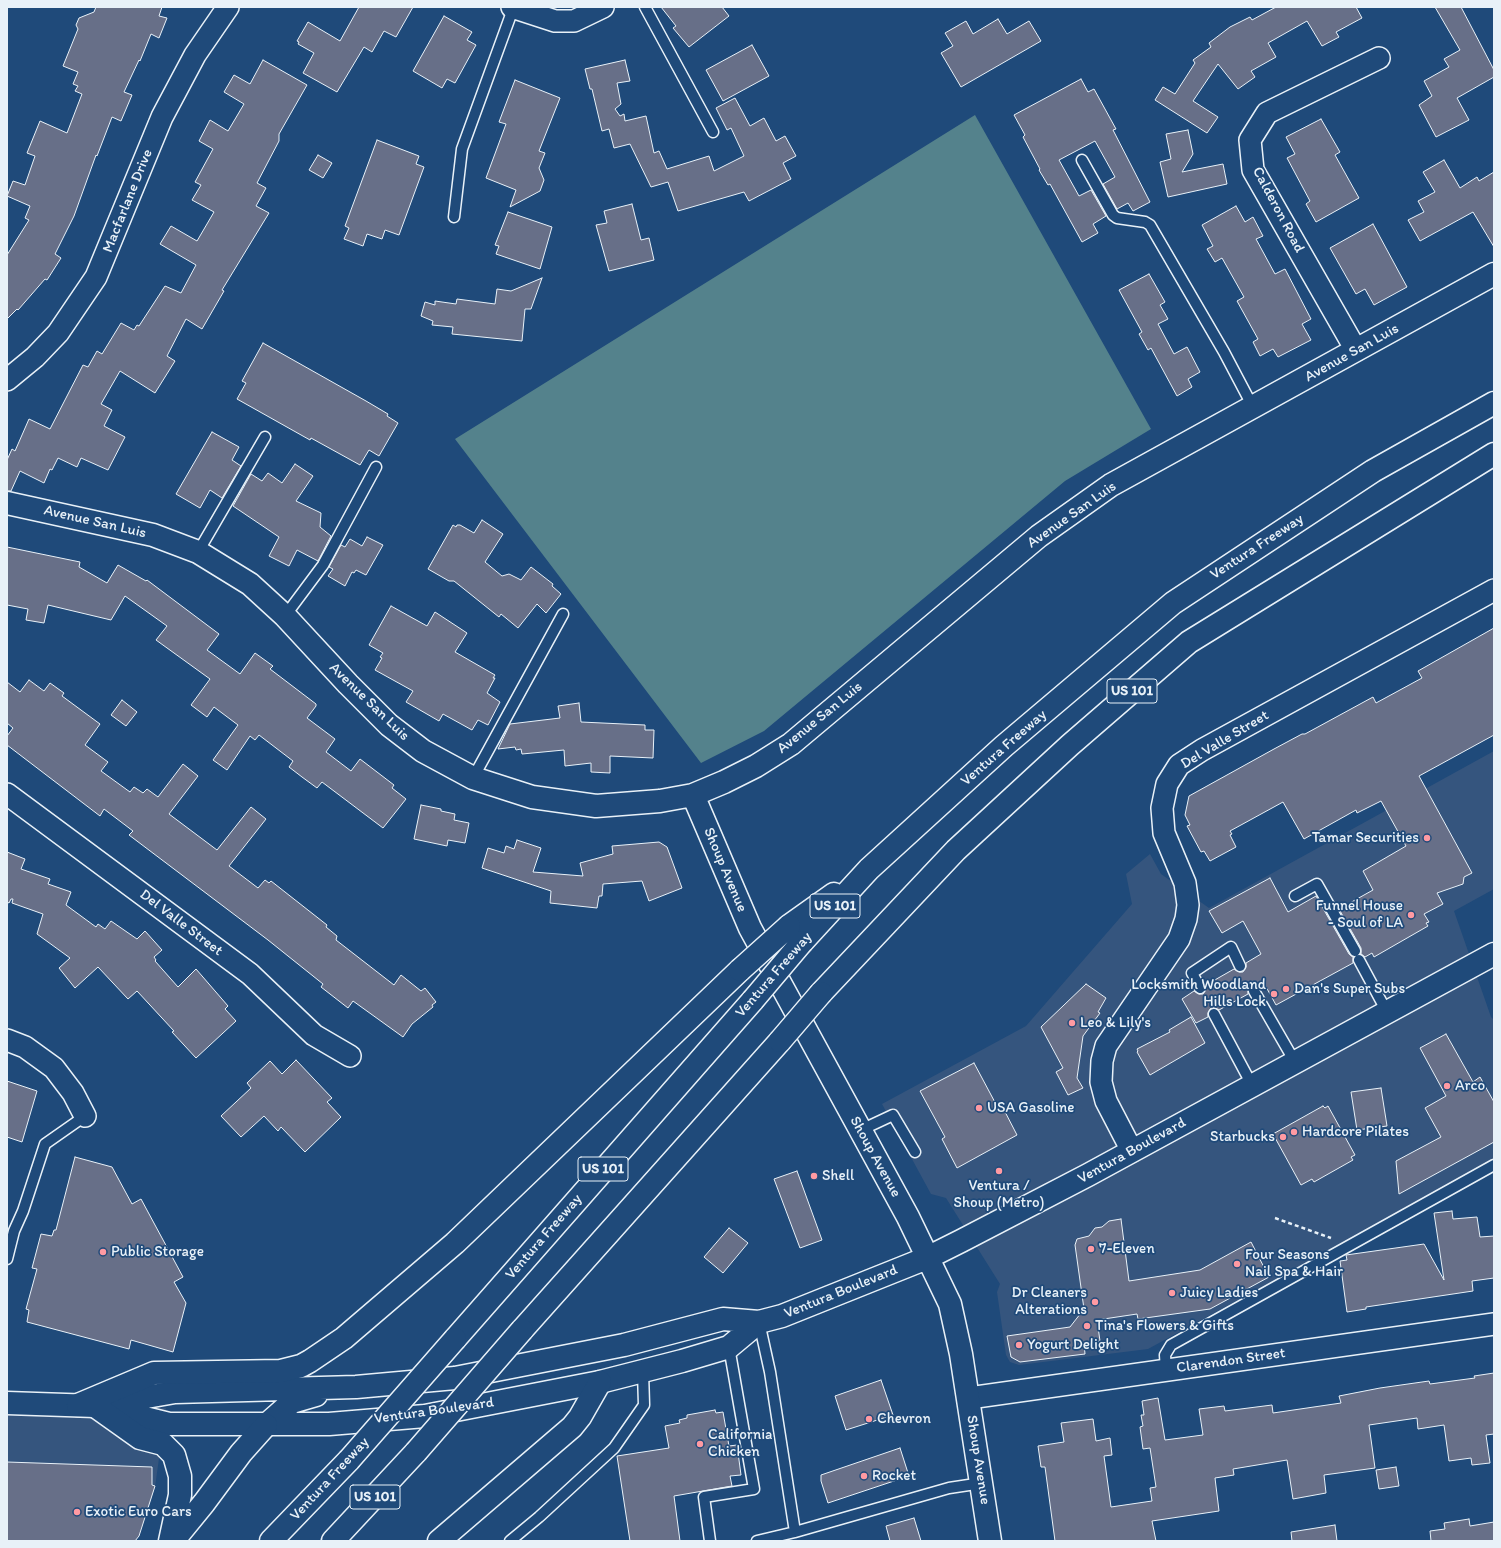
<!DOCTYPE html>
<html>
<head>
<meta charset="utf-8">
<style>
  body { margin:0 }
  #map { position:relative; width:1501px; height:1548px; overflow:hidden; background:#1f4a7a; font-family:Itim,sans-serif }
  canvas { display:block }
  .frame { position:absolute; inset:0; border:8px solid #e8f1f8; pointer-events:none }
</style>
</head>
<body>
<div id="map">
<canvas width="1501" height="1548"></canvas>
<div class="frame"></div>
</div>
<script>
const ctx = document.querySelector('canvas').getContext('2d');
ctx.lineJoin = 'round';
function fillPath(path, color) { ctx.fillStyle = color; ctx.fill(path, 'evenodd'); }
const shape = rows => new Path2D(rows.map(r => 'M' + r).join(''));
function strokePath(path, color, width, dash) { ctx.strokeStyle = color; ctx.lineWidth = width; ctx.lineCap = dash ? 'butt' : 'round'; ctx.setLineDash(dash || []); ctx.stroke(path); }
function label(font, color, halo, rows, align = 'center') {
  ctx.font = font + ' Itim,sans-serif'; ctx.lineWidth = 3.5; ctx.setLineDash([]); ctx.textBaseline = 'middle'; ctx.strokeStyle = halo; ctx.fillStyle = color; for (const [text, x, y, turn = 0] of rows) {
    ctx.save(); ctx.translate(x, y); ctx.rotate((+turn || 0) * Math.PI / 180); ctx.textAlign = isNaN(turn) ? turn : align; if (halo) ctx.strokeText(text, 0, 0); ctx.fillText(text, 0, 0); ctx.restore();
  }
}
fillPath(shape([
  [1494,751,1494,889,1454,911,1491,1017,1494,1020,1494,1160,1148,1349,1019,1365,1010,1362,1006,1355,997,1292,1000,1284,946,1198,931,1194,882,1104,1026,1026,1132,904,1126,874,1150,854,1161,874,1209,908],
  [7,1404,166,1408,155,1487,139,1536,135,1541,7,1541]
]), '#35557e');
fillPath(shape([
  [975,115,1151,429,1065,481,764,731,701,763,455,439]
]), '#54828c');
const building = shape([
  [96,7,162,7,159,16,167,18,159,38,151,34,140,61,139,60,124,92,132,95,121,121,112,117,97,156,96,155,74,216,55,254,61,258,47,280,45,279,18,310,17,309,7,319,7,255,29,220,25,218,30,206,7,196,13,181,25,185,35,156,27,153,40,121,67,133,82,94,75,91,78,86,73,84,78,72,63,66,78,29,76,25,79,18,94,12,96,7],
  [359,7,413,7,396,37,384,31,372,52,364,47,337,92,303,73,314,53,298,44,299,42,297,41,308,22,340,41,359,7],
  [661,7,722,7,729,16,689,47,673,28,676,26,661,7],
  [1276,7,1356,7,1362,18,1336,32,1339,37,1322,46,1307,21,1268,43,1276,57,1251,71,1255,77,1238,89,1218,64,1193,101,1218,117,1207,133,1155,100,1163,87,1175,94,1195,63,1193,60,1211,47,1209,43,1230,27,1250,17,1252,20,1276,7],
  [1435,7,1461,7,1494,70,1494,77,1457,98,1469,120,1436,137,1419,105,1432,96,1424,81,1449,67,1444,59,1460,50,1435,7],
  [444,16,472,32,467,40,476,45,455,83,447,79,442,88,413,71,444,16],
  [998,19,1007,34,1029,21,1041,41,961,87,941,53,953,46,945,33,966,21,973,34,998,19],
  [752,45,769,76,723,101,706,70,752,45],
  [263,60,307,85,279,134,279,141,257,183,266,188,256,206,269,213,222,290,224,291,202,329,186,319,167,356,175,361,155,393,120,371,101,404,112,410,104,426,125,437,108,470,81,458,77,467,58,458,52,470,50,469,44,483,20,471,11,491,7,491,7,460,12,449,15,451,29,419,50,429,83,365,88,367,97,351,102,354,121,323,134,330,137,325,139,326,165,286,181,293,196,265,160,244,171,226,197,241,214,212,192,200,201,185,195,182,213,149,199,141,210,120,228,131,244,104,224,92,234,75,250,84,263,60],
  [625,60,630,81,617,83,621,104,615,109,620,116,624,114,625,121,646,116,654,153,659,151,667,169,709,156,714,171,744,156,731,128,727,130,716,108,735,98,750,126,764,118,776,141,785,136,796,156,783,163,791,179,749,201,744,192,678,211,668,182,651,187,630,144,614,148,609,129,602,131,592,89,590,89,585,69,625,60],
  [1081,79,1088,92,1094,89,1116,129,1113,130,1150,202,1133,211,1128,203,1117,209,1103,184,1115,177,1095,141,1059,160,1079,196,1091,190,1106,216,1093,224,1098,233,1082,242,1050,184,1048,185,1039,170,1040,169,1023,137,1025,135,1014,115,1081,79],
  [515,80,560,98,539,151,545,153,539,168,544,180,540,191,510,207,516,190,486,178,506,124,499,122,515,80],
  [1321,119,1340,152,1335,155,1359,198,1316,222,1306,204,1310,201,1287,158,1295,154,1286,137,1321,119],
  [1188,130,1193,154,1182,172,1223,164,1227,184,1168,197,1160,162,1171,159,1166,134,1188,130],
  [377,140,419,156,416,164,424,167,399,235,385,230,382,239,367,234,363,246,344,239,349,228,345,226,377,140],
  [318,155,332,163,323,178,309,170,318,155],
  [1444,160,1460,188,1477,177,1479,181,1494,172,1494,247,1473,212,1420,241,1408,220,1424,212,1418,201,1435,192,1423,172,1444,160],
  [632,204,641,240,649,238,654,260,609,271,596,225,607,223,604,211,632,204],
  [1236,206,1245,222,1253,217,1263,236,1256,239,1275,274,1285,269,1311,319,1302,324,1311,340,1278,357,1273,349,1260,356,1253,342,1258,339,1237,301,1244,297,1222,258,1215,262,1207,249,1213,246,1202,225,1236,206],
  [508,212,552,227,540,269,496,254,499,246,495,245,508,212],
  [1373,224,1407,287,1374,305,1365,289,1356,294,1330,248,1373,224],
  [1149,274,1165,302,1160,305,1168,319,1158,324,1174,354,1187,347,1200,372,1188,379,1192,387,1177,396,1151,348,1148,350,1139,334,1142,332,1119,290,1149,274],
  [542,278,531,309,525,309,522,341,452,334,453,327,432,325,433,321,421,316,425,302,435,305,435,301,456,304,457,299,495,304,497,289,511,291,542,278],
  [263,343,366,401,388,414,387,416,398,423,379,456,369,450,360,465,311,438,310,440,237,399,246,383,242,381,263,343],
  [212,432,239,447,232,460,241,466,222,498,210,490,200,508,176,494,212,432],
  [295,464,313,476,296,501,321,513,320,527,331,536,318,561,297,550,289,566,269,556,279,537,233,506,251,474,262,481,268,473,282,483,295,464],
  [482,520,503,534,485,562,502,576,509,574,521,580,531,567,553,584,552,586,561,594,546,613,537,604,518,628,501,614,499,617,454,581,449,581,428,569,453,525,456,527,457,525,460,525,474,533,482,520],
  [367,537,383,545,366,575,356,570,354,573,352,572,345,586,328,576,333,569,329,567,341,545,345,547,350,539,362,546,367,537],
  [7,547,80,562,79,567,107,583,118,565,146,581,147,580,219,634,207,650,240,674,255,653,273,666,270,669,316,704,316,706,307,718,335,739,326,752,351,771,360,759,394,785,392,788,406,799,383,828,322,782,317,788,302,777,289,767,293,761,259,735,255,740,250,736,227,770,213,760,238,725,214,707,207,717,191,705,210,679,156,640,167,626,125,596,111,620,48,605,44,623,26,620,28,609,7,605,7,547],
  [391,606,427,626,435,612,467,633,455,652,495,675,493,678,495,678,487,693,500,702,488,725,478,720,472,730,443,714,439,721,406,702,413,691,375,670,382,658,380,657,383,653,369,645,391,606],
  [1494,628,1494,735,1419,776,1472,873,1464,877,1463,884,1437,893,1443,904,1424,914,1429,922,1426,923,1428,926,1374,957,1372,953,1365,957,1361,954,1361,948,1339,909,1373,890,1363,871,1406,846,1381,801,1357,813,1356,810,1304,839,1283,802,1230,831,1232,834,1230,835,1236,847,1210,861,1204,851,1201,852,1187,826,1190,825,1185,815,1189,796,1274,749,1302,734,1305,734,1373,697,1376,703,1422,678,1418,671,1494,628],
  [29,680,44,691,50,683,64,693,62,696,100,724,85,745,108,762,101,771,130,792,134,787,143,793,147,789,158,797,183,764,198,776,169,814,217,850,251,807,266,819,229,866,258,888,265,880,269,883,271,881,327,925,326,927,337,936,336,940,394,985,401,975,421,991,425,988,436,1002,432,1005,433,1007,412,1024,403,1037,353,1001,348,1008,321,987,323,984,268,940,129,835,133,831,104,809,100,816,7,745,7,736,13,728,7,723,7,682,20,692,29,680],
  [122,700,137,712,126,726,111,715,122,700],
  [579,703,581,722,645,725,645,730,654,730,653,758,610,756,610,773,591,772,591,763,565,766,564,750,522,754,521,749,516,750,515,747,498,749,510,724,560,718,558,706,579,703],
  [421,805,441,809,441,811,455,814,454,820,469,823,465,843,448,840,447,846,414,839,421,805],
  [517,840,541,848,533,872,583,876,580,863,613,854,612,846,659,842,667,847,682,888,649,901,642,881,603,884,602,896,599,896,597,908,550,903,551,891,482,868,488,848,504,853,506,846,514,849,517,840],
  [7,852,25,859,21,869,50,879,48,884,71,892,66,905,96,927,98,924,105,929,111,921,137,939,145,931,162,950,154,957,156,960,155,961,178,987,196,969,228,1006,225,1009,236,1021,196,1058,172,1032,174,1031,137,991,128,999,98,967,75,988,59,968,70,958,37,934,43,914,12,903,13,899,11,899,9,903,7,902,7,852],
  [1270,878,1288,912,1316,896,1349,954,1353,957,1353,963,1276,1005,1265,985,1260,988,1257,985,1251,985,1248,988,1248,994,1219,1010,1215,1008,1211,1008,1208,1013,1208,1017,1196,1023,1182,999,1194,991,1199,994,1203,994,1206,989,1206,985,1234,969,1239,972,1243,972,1246,967,1246,963,1261,954,1243,921,1222,933,1209,911,1270,878],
  [1086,984,1106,998,1098,1012,1100,1013,1083,1036,1077,1078,1083,1088,1068,1095,1056,1072,1063,1068,1041,1027,1086,984],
  [1191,1017,1205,1043,1150,1075,1137,1052,1138,1051,1137,1049,1170,1032,1169,1030,1191,1017],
  [1446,1034,1473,1082,1480,1077,1494,1102,1494,1142,1399,1194,1396,1161,1441,1137,1425,1108,1446,1096,1420,1048,1446,1034],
  [296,1060,332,1098,327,1102,341,1117,305,1152,281,1127,278,1131,264,1116,241,1137,221,1116,251,1088,247,1083,270,1061,282,1074,296,1060],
  [974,1063,998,1108,1002,1106,1017,1135,957,1168,942,1139,945,1137,920,1091,974,1063],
  [7,1081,37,1091,22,1142,7,1137,7,1081],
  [1381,1088,1387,1126,1357,1130,1351,1092,1381,1088],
  [1323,1106,1325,1108,1328,1106,1355,1155,1351,1157,1353,1160,1314,1182,1312,1179,1301,1185,1273,1134,1323,1106],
  [75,1157,112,1167,132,1204,141,1199,183,1277,174,1282,186,1303,173,1352,131,1340,129,1349,27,1322,29,1310,26,1309,37,1269,32,1268,41,1234,52,1236,54,1230,56,1230,75,1157],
  [797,1171,822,1240,800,1248,774,1179,797,1171],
  [1452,1211,1453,1219,1477,1217,1480,1237,1494,1236,1494,1278,1472,1281,1473,1291,1366,1307,1366,1309,1347,1312,1340,1261,1347,1260,1346,1255,1424,1244,1444,1280,1434,1213,1452,1211],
  [1121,1219,1129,1281,1200,1270,1251,1242,1269,1277,1210,1309,1138,1319,1137,1314,1097,1320,1100,1341,1084,1343,1085,1354,1020,1362,1011,1357,1007,1336,1070,1327,1084,1309,1075,1245,1077,1239,1089,1236,1095,1228,1102,1227,1109,1221,1121,1219],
  [729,1228,748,1243,723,1273,704,1257,729,1228],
  [1494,1373,1494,1434,1486,1435,1490,1463,1472,1465,1471,1458,1449,1461,1444,1425,1418,1429,1417,1418,1369,1425,1375,1468,1324,1475,1326,1493,1293,1499,1287,1460,1233,1469,1234,1475,1215,1478,1219,1511,1152,1521,1156,1541,1055,1541,1045,1467,1041,1467,1038,1446,1064,1442,1061,1423,1093,1419,1096,1441,1110,1438,1112,1455,1104,1456,1111,1507,1152,1501,1150,1488,1156,1487,1150,1448,1143,1449,1140,1427,1143,1426,1141,1415,1144,1415,1142,1401,1158,1398,1165,1440,1203,1435,1199,1409,1224,1406,1225,1411,1272,1405,1273,1413,1341,1403,1339,1396,1380,1388,1429,1381,1430,1384,1475,1378,1474,1376,1494,1373],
  [881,1380,893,1415,846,1430,835,1396,881,1380],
  [715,1410,716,1413,723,1412,729,1446,737,1445,741,1475,730,1476,732,1486,674,1496,680,1541,630,1541,617,1456,669,1448,665,1426,680,1423,679,1420,687,1418,687,1415,715,1410],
  [900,1448,909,1476,828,1503,821,1481,821,1475,900,1448],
  [7,1462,152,1467,152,1485,155,1486,139,1536,135,1541,7,1541,7,1462],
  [1396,1467,1399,1486,1379,1489,1376,1470,1396,1467],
  [914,1518,921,1541,890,1541,886,1526,914,1518],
  [1469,1519,1470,1526,1494,1522,1494,1541,1431,1541,1430,1531,1445,1529,1444,1523,1469,1519],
  [1335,1525,1337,1541,1292,1541,1291,1532,1335,1525]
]);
fillPath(building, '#676f88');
strokePath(building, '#e8f1f8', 1);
const lane = shape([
  [645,7,713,132],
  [1082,160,1113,215,1117,218,1145,222,1150,225,1224,352,1253,407],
  [454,217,462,149,513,9],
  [198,552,265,437],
  [285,616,323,565,376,467],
  [473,778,563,614],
  [1295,896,1317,884,1355,951],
  [1359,960,1387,1012],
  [1200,988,1192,973,1231,947,1240,966],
  [1254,991,1295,1062],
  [1214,1014,1252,1085],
  [861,1130,893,1115,915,1152],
  [7,1259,14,1231,23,1211,45,1144,85,1116],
  [1166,1370,1165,1355,1171,1345,1494,1165],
  [795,1532,949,1488,982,1483],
  [510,1541,539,1517,614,1448,644,1405,643,1372],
  [710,1541,704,1497,754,1489,729,1347],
  [757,1541,795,1532,770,1372,759,1322]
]);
const street = shape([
  [512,7,555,21,574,21,603,7],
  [1356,350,1253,170,1250,140,1267,113,1379,58],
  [7,380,35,357,58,333,96,277,162,117,195,55,228,7],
  [7,794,250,974,314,1035,350,1056],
  [7,1040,25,1047,54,1068,73,1093,85,1116],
  [1132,1151,1106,1101,1101,1082,1102,1061,1106,1046,1179,939,1186,919,1188,905,1185,883,1164,833,1162,808,1167,784,1179,765,1202,750,1494,590],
  [969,1398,1494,1324]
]);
const secondary = shape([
  [7,503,153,535,198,552,250,584,285,616,348,684,389,725,423,751,473,778,532,797,596,806,660,801,693,795,724,782,756,766,791,744,1039,536,1111,485,1494,274],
  [693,795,750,928,908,1217,950,1304,961,1354,990,1541],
  [95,1406,175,1392,356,1387,455,1378,624,1345,723,1319,759,1322,782,1316,927,1258,961,1241,1088,1175,1494,954],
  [104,1408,169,1424,329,1424,425,1416,600,1382,682,1361,729,1347,759,1322],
  [266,1425,292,1402,316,1395]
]);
const primary = shape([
  [7,1403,95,1406]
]);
const highway = shape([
  [789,926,834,894],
  [802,942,869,869,1004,746,1173,603,1373,471,1494,403],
  [821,993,956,850,1070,745,1189,642,1494,454],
  [522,1330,780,1041],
  [455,1339,753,1000],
  [78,1405,154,1373,281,1371,301,1366,310,1361,344,1338,455,1243,740,970],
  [95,1406,140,1438,163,1444,174,1455,180,1476,180,1495,170,1541],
  [173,1541,204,1503,241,1453,266,1425],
  [271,1541,349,1460],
  [333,1541,416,1452],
  [439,1541,572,1427,580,1417,600,1382]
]);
strokePath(lane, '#e8f1f8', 13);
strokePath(street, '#e8f1f8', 24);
strokePath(secondary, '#e8f1f8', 25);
strokePath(primary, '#e8f1f8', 25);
strokePath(highway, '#e8f1f8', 25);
strokePath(shape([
  [1275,1218,1331,1238]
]), '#e8f1f8', 2.5, [4, 3]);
strokePath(lane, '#1f4a7a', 10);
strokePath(street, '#1f4a7a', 21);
strokePath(secondary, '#1f4a7a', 22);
strokePath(primary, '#1f4a7a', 22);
strokePath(highway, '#1f4a7a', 22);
const highwayBridge = shape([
  [740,970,789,926],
  [753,1000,802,942],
  [780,1041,821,993],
  [416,1452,522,1330],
  [349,1460,455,1339]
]);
strokePath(highwayBridge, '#e8f1f8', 25, []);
strokePath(highwayBridge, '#1f4a7a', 22);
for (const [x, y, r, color] of [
  [1427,838,4,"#ff9aa2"],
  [1411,915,4,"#ff9aa2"],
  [1286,989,4,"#ff9aa2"],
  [1274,994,4,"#ff9aa2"],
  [1072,1023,4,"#ff9aa2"],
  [1447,1086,4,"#ff9aa2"],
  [979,1108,4,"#ff9aa2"],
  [1294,1132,4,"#ff9aa2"],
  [1283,1137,4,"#ff9aa2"],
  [999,1171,4,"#ff9aa2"],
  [814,1176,4,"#ff9aa2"],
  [1091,1249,4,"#ff9aa2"],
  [103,1252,4,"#ff9aa2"],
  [1237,1264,4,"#ff9aa2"],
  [1172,1293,4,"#ff9aa2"],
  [1095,1302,4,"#ff9aa2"],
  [1087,1326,4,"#ff9aa2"],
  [1019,1345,4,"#ff9aa2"],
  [869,1419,4,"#ff9aa2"],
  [700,1444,4,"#ff9aa2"],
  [864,1476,4,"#ff9aa2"],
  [77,1512,4,"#ff9aa2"]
]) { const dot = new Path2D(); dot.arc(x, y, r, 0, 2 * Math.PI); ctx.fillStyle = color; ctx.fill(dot); strokePath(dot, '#1f4a7a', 1.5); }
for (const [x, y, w] of [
  [1132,691,50],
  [835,906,50],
  [603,1169,50],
  [375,1497,50]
]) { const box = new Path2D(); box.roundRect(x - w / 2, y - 12, w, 24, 3); ctx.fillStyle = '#1f4a7a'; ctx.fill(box); strokePath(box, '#e8f1f8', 1); }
label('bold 14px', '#e8f1f8', null, [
  ["US 101",1132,691],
  ["US 101",835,906],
  ["US 101",603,1169],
  ["US 101",375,1497]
]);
label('15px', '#e8f1f8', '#1f4a7a', [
  ["Macfarlane Drive",128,201,-68],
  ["Calderon Road",1278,210,62],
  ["Avenue San Luis",1352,353,-29],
  ["Avenue San Luis",1072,515,-35],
  ["Avenue San Luis",95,522,13],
  ["Ventura Freeway",1257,547,-33],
  ["Avenue San Luis",369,702,44],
  ["Avenue San Luis",820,718,-39],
  ["Del Valle Street",1225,740,-31],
  ["Ventura Freeway",1004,748,-41],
  ["Shoup Avenue",725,870,67],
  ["Del Valle Street",181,923,37],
  ["Ventura Freeway",774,975,-49],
  ["Ventura Boulevard",1132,1151,-29],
  ["Shoup Avenue",875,1157,61],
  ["Ventura Freeway",544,1237,-49],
  ["Ventura Boulevard",841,1292,-22],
  ["Clarendon Street",1231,1361,-8],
  ["Ventura Boulevard",434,1411,-8],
  ["Shoup Avenue",978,1460,81],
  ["Ventura Freeway",330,1479,-47]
]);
label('15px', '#e8f1f8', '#1f4a7a', [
  ["Tamar Securities",1419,838,"right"],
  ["Funnel House",1403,906,"right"],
  ["- Soul of LA",1403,923,"right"],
  ["Locksmith Woodland",1266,985,"right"],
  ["Hills Lock",1266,1002,"right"],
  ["Dan's Super Subs",1294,989],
  ["Leo & Lily's",1080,1023],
  ["Arco",1455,1086],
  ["USA Gasoline",987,1108],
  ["Hardcore Pilates",1302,1132],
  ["Starbucks",1275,1137,"right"],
  ["Shell",822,1176],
  ["Ventura /",999,1186,"center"],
  ["Shoup (Metro)",999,1203,"center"],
  ["7-Eleven",1099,1249],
  ["Public Storage",111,1252],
  ["Four Seasons",1245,1255],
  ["Nail Spa & Hair",1245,1272],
  ["Dr Cleaners",1087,1293,"right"],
  ["Alterations",1087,1310,"right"],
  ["Juicy Ladies",1180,1293],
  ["Tina's Flowers & Gifts",1095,1326],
  ["Yogurt Delight",1027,1345],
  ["Chevron",877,1419],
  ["California",708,1435],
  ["Chicken",708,1452],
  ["Rocket",872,1476],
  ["Exotic Euro Cars",85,1512]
], 'left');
</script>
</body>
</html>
